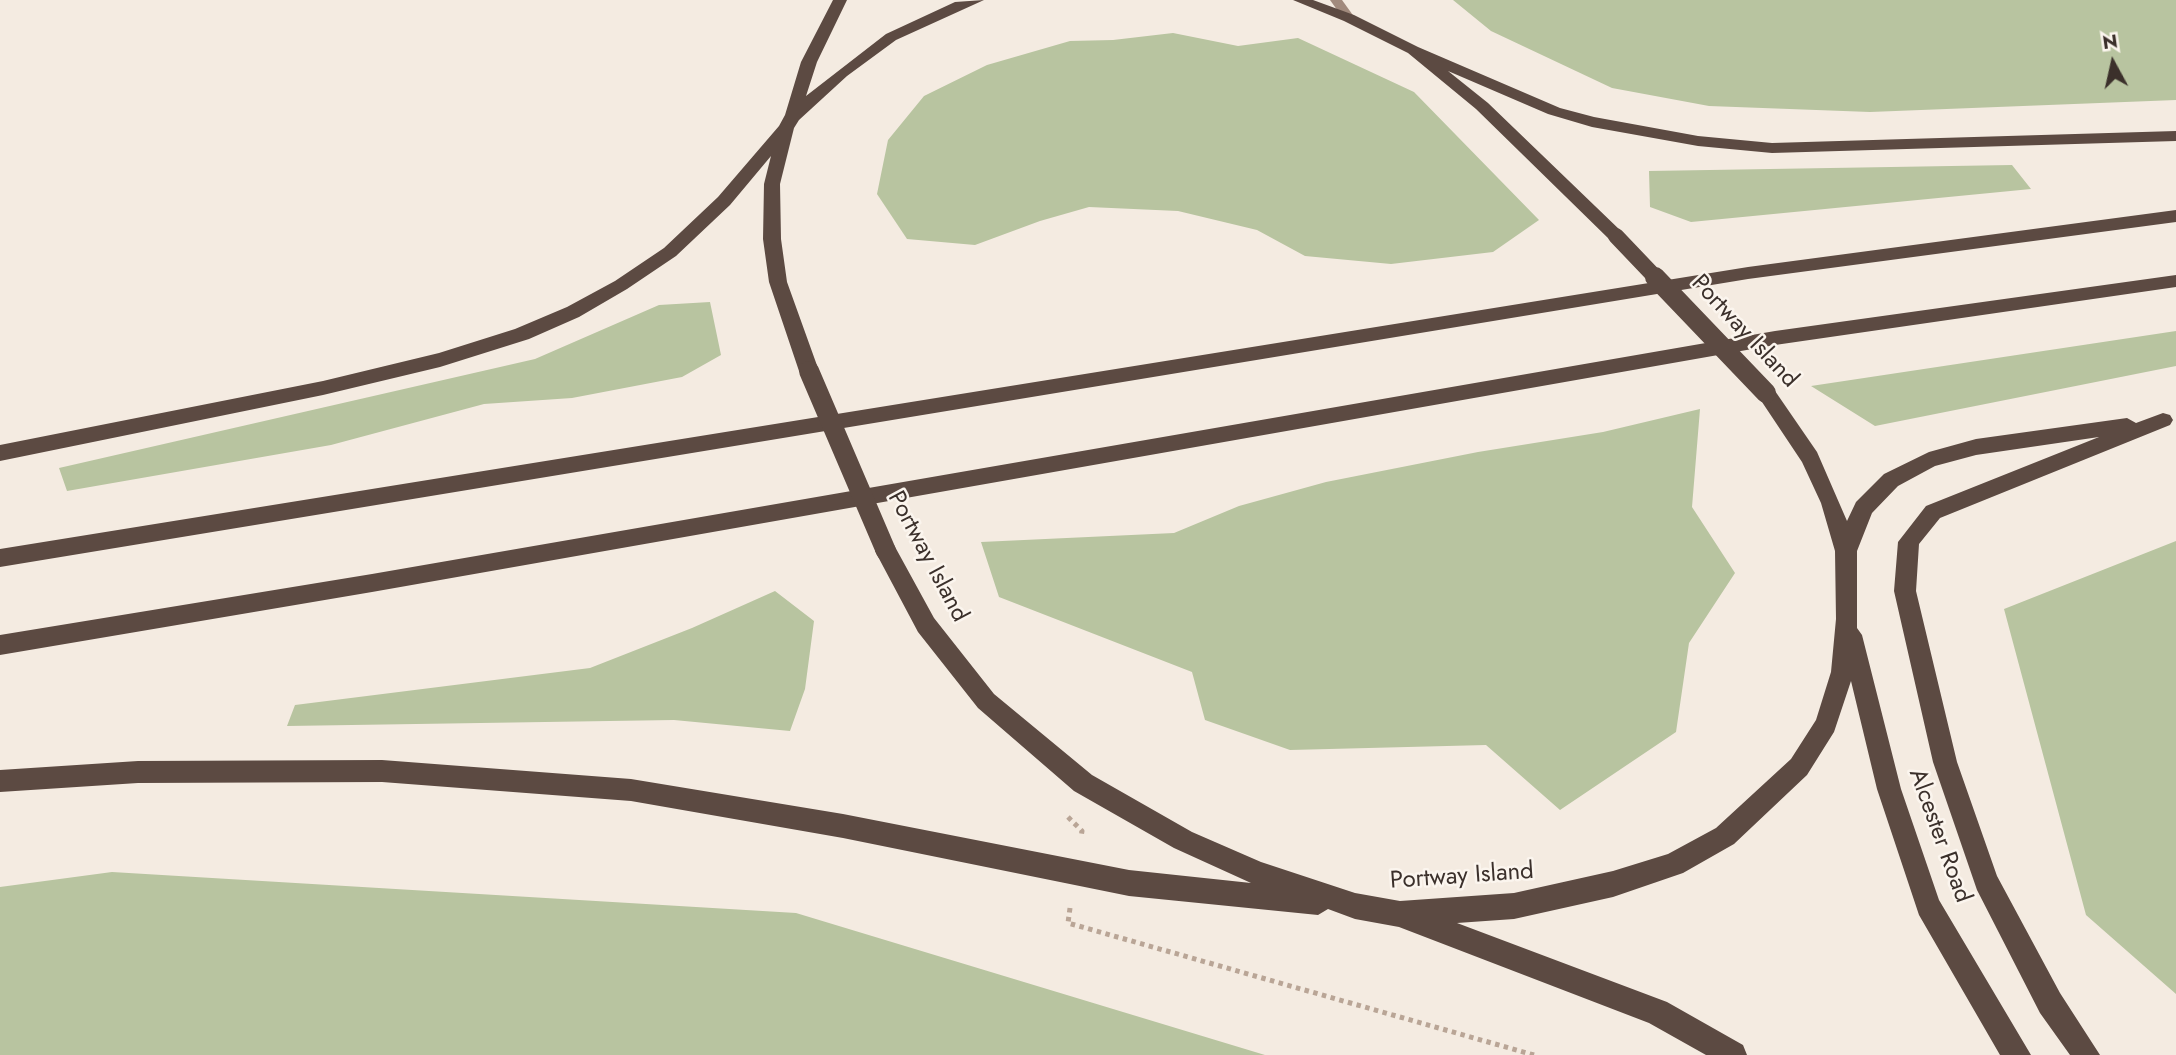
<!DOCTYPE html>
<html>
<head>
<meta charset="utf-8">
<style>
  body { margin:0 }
  #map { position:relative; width:2176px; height:1055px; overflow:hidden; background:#f4ebe1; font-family:Jost,sans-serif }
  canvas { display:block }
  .north { position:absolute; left:2078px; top:28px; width:70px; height:70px; -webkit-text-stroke:5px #fbf5ee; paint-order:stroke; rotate:352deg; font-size:19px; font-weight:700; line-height:28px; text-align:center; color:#3b302b }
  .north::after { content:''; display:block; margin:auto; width:24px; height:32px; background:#3b302b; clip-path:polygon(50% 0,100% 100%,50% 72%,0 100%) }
</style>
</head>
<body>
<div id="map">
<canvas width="2176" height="1055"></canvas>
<div class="north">N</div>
</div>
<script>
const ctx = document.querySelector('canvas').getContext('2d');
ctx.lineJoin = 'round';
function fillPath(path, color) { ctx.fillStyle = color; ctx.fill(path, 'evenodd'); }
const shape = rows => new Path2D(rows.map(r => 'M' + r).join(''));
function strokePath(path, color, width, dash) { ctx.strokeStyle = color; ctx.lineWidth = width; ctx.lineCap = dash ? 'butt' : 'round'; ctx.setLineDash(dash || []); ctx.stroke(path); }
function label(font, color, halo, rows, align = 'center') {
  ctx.font = font + ' Jost,sans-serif'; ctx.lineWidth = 5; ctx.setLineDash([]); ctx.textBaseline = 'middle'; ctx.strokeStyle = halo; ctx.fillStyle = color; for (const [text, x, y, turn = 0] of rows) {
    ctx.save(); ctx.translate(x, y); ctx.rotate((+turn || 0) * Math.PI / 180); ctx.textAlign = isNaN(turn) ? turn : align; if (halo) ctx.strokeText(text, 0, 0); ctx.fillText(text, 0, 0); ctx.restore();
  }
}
fillPath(shape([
  [1453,0,2176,0,2176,100,1870,112,1709,106,1612,88,1491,31],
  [1173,33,1238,46,1298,38,1414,92,1539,220,1493,252,1391,264,1305,256,1257,230,1178,211,1089,207,1040,221,975,245,907,239,877,194,888,140,924,96,987,65,1070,41,1113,40],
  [2012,165,2031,189,1691,222,1650,207,1649,171],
  [710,302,721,355,682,377,572,398,484,404,331,445,67,491,59,468,535,359,659,305],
  [2176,331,2176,366,1875,426,1811,386],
  [1700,409,1692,507,1735,573,1689,643,1676,732,1560,810,1486,745,1290,750,1205,720,1192,672,999,597,981,542,1174,533,1239,506,1326,482,1478,452,1603,432],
  [2176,541,2176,994,2086,915,2004,609],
  [775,591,814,621,805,689,790,731,674,720,287,726,295,705,590,668,692,628],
  [112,872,796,913,1265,1055,0,1055,0,887]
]), '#b8c4a0');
strokePath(shape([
  [1068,817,1082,831,1081,837],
  [1070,908,1068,923,1534,1055]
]), '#b9a596', 5, [4.5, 4.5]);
fillPath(shape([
  [1330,0,1342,0,1355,18,1353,21,1345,21,1330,0]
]), '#a18a7d');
fillPath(shape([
  [833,0,847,0,817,62,806,96,886,34,955,2,984,0,896,40,847,76,799,120,794,128,780,184,781,239,787,282,819,371,816,376,802,376,799,371,769,282,763,239,764,184,771,156,730,205,676,256,627,289,579,317,529,339,440,367,323,395,0,461,0,445,323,381,439,353,515,329,567,307,615,281,664,248,718,197,779,126,785,115,801,62,833,0],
  [1293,0,1313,0,1354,15,1418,47,1560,108,1594,117,1698,136,1772,143,2176,131,2176,141,1772,153,1698,146,1592,127,1548,114,1448,71,1488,103,1622,232,1625,236,1616,242,1610,240,1476,109,1408,53,1344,21,1293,0],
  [2176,210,2176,222,1748,279,0,567,0,549,1748,267,2176,210],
  [2176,275,2176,287,1775,345,372,592,0,655,0,635,372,574,1775,331,2176,275],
  [1766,386,1773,388,1817,452,1847,521,1856,502,1884,474,1929,452,1976,439,2127,418,2136,423,2163,413,2170,415,2173,420,2170,425,1940,518,1919,544,1916,591,1957,762,1997,876,2060,993,2100,1055,2070,1055,2040,1013,1977,890,1933,762,1894,591,1898,542,1926,506,2099,437,1976,455,1935,466,1898,486,1872,513,1857,551,1857,628,1862,635,1901,789,1939,900,2031,1055,2000,1055,1919,915,1877,789,1851,681,1834,732,1807,775,1734,844,1683,873,1613,897,1514,919,1457,923,1667,1002,1743,1045,1747,1055,1706,1055,1649,1023,1399,927,1355,919,1328,909,1318,915,1129,896,843,838,631,801,382,782,138,783,0,792,0,770,138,761,382,760,631,779,843,814,1129,870,1251,883,1174,848,1074,791,978,708,918,632,875,551,878,545,886,542,894,545,934,618,994,694,1092,775,1192,832,1261,862,1355,893,1400,901,1514,893,1613,871,1668,854,1716,828,1791,759,1816,720,1831,672,1836,619,1835,551,1821,503,1802,462,1756,393,1759,388,1766,386]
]), '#5c4a42');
strokePath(shape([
  [1616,236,1657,279]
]), '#5c4a42', 16);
strokePath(shape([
  [1655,277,1766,393],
  [809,371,886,551]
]), '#5c4a42', 20);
label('24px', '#3b302b', '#fbf5ee', [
  ["Portway Island",1744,332,47],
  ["Portway Island",927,557,62],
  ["Alcester Road",1939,836,70],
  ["Portway Island",1462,877,-4]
]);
</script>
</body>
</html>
